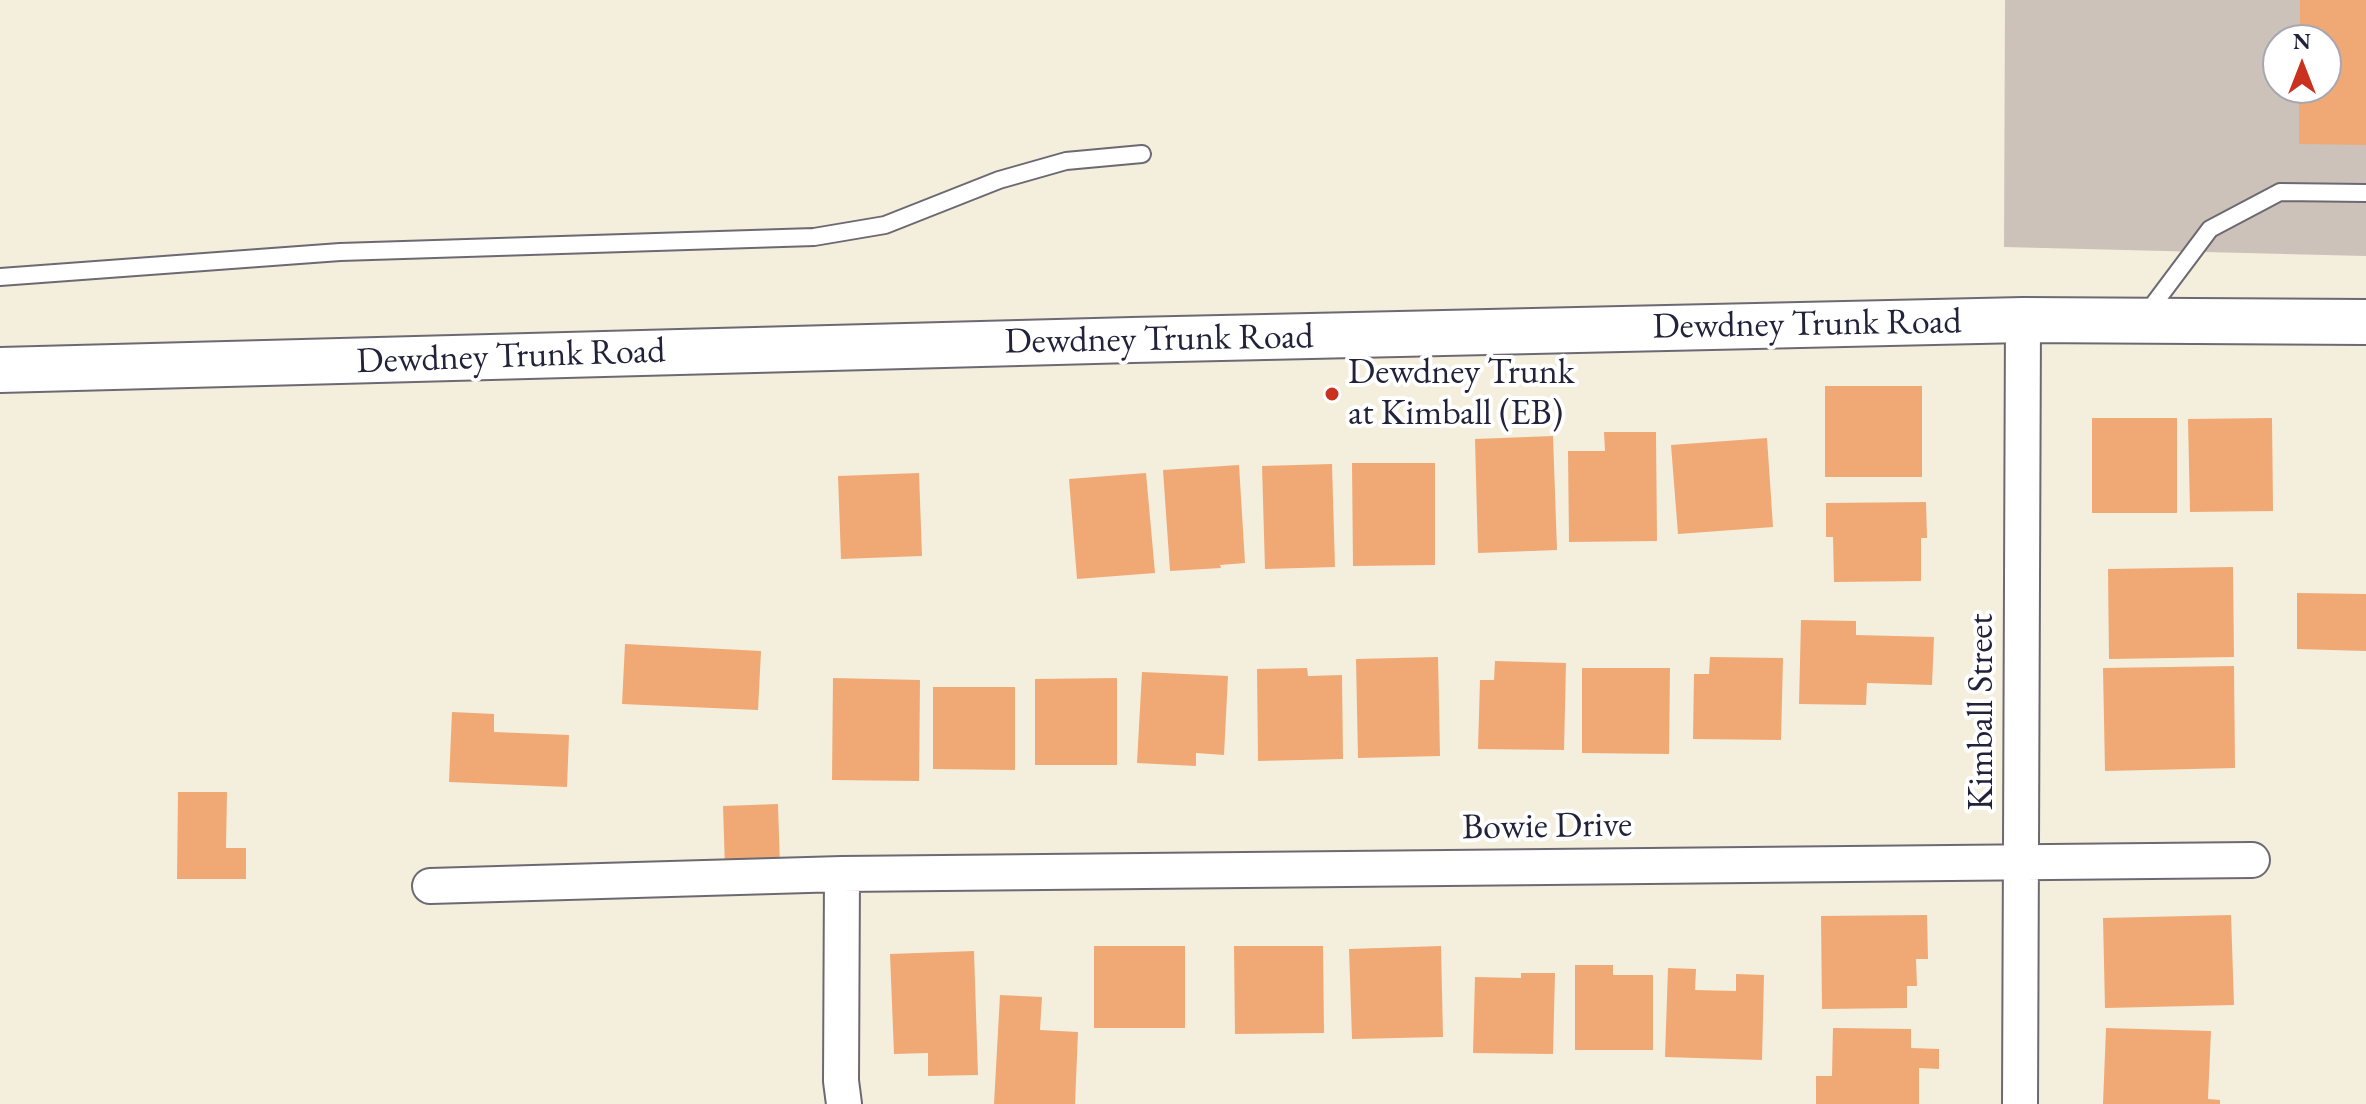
<!DOCTYPE html>
<html>
<head>
<meta charset="utf-8">
<style>
  body { margin:0 }
  #map { position:relative; width:2366px; height:1104px; overflow:hidden; background:#f4eedc; font-family:"EB Garamond",serif }
  canvas { display:block }
  .north { position:absolute; left:2262px; top:24px; width:80px; height:80px; box-sizing:border-box; background:#fff; border:2px solid #a7a7b1; border-radius:50%; rotate:0deg; font-size:22px; font-weight:700; line-height:32px; text-align:center; color:#22223b }
  .north::after { content:''; display:block; margin:auto; width:28px; height:36px; background:#c8321e; clip-path:polygon(50% 0,100% 100%,50% 72%,0 100%) }
</style>
</head>
<body>
<div id="map">
<canvas width="2366" height="1104"></canvas>
<div class="north">N</div>
</div>
<script>
const ctx = document.querySelector('canvas').getContext('2d');
ctx.lineJoin = 'round';
function fillPath(path, color) { ctx.fillStyle = color; ctx.fill(path, 'evenodd'); }
const shape = rows => new Path2D(rows.map(r => 'M' + r).join(''));
function strokePath(path, color, width, dash) { ctx.strokeStyle = color; ctx.lineWidth = width; ctx.lineCap = dash ? 'butt' : 'round'; ctx.setLineDash(dash || []); ctx.stroke(path); }
function label(font, color, halo, rows, align = 'center') {
  ctx.font = font + ' "EB Garamond",serif'; ctx.lineWidth = 8; ctx.setLineDash([]); ctx.textBaseline = 'middle'; ctx.strokeStyle = halo; ctx.fillStyle = color; for (const [text, x, y, turn = 0] of rows) {
    ctx.save(); ctx.translate(x, y); ctx.rotate((+turn || 0) * Math.PI / 180); ctx.textAlign = isNaN(turn) ? turn : align; if (halo) ctx.strokeText(text, 0, 0); ctx.fillText(text, 0, 0); ctx.restore();
  }
}
fillPath(shape([
  [2005,0,2366,0,2366,256,2004,247],
  [2278,40,2326,40,2326,88,2278,88]
]), '#ccc2b9');
fillPath(shape([
  [2300,0,2366,0,2366,145,2299,144,2299,88,2326,88,2326,40,2300,40],
  [1825,386,1922,386,1922,477,1825,477],
  [2092,418,2177,418,2177,513,2092,513],
  [2272,418,2273,511,2190,512,2188,419],
  [1604,432,1656,432,1657,541,1569,542,1568,451,1605,451],
  [1553,436,1557,550,1478,553,1475,439],
  [1767,438,1773,527,1678,534,1671,445],
  [1352,463,1435,463,1435,565,1353,566],
  [1332,464,1335,567,1265,569,1262,466],
  [1239,465,1245,563,1220,565,1221,568,1170,571,1163,470],
  [919,473,922,556,841,559,838,476],
  [1146,473,1155,573,1077,579,1069,479],
  [1926,502,1927,538,1921,538,1921,581,1834,582,1833,537,1826,537,1826,503],
  [2233,567,2234,657,2109,659,2108,569],
  [2297,593,2366,594,2366,651,2297,649],
  [1801,620,1856,621,1856,635,1934,637,1932,685,1867,683,1866,705,1799,704],
  [625,644,761,651,758,710,622,704],
  [1438,657,1440,756,1358,758,1356,659],
  [1710,657,1783,658,1781,740,1693,739,1694,674,1709,674],
  [1495,661,1566,663,1564,750,1478,749,1480,680,1494,680],
  [2234,666,2235,768,2105,771,2103,668],
  [1307,668,1308,676,1342,675,1343,759,1258,761,1257,669],
  [1582,668,1670,668,1669,754,1582,753],
  [1142,672,1228,676,1224,755,1196,753,1196,766,1137,763],
  [833,678,920,680,919,781,832,780],
  [1117,678,1117,765,1035,765,1035,679],
  [933,687,1015,687,1015,770,933,769],
  [452,712,494,714,494,732,569,735,567,787,449,782],
  [178,792,227,792,226,848,246,848,246,879,177,879],
  [778,804,780,867,725,869,723,806],
  [1927,915,1928,959,1916,959,1917,986,1907,986,1907,1008,1822,1009,1821,916],
  [2231,915,2234,1005,2105,1008,2103,918],
  [1094,946,1185,946,1185,1028,1094,1028],
  [1234,946,1323,946,1324,1033,1235,1034],
  [1441,946,1443,1037,1352,1039,1349,949],
  [974,951,978,1075,928,1076,928,1053,894,1054,890,954],
  [1575,965,1613,965,1613,975,1653,975,1653,1050,1575,1050],
  [1668,968,1696,969,1695,990,1736,991,1736,974,1764,975,1762,1060,1665,1057],
  [1521,973,1555,973,1553,1054,1473,1053,1475,977,1521,978],
  [1000,995,1042,997,1040,1030,1078,1032,1075,1104,994,1104],
  [1833,1028,1911,1029,1911,1048,1939,1049,1939,1069,1919,1068,1919,1104,1816,1104,1816,1076,1832,1076],
  [2106,1028,2211,1031,2208,1099,2220,1100,2220,1104,2103,1104]
]), '#f0a974');
const service = shape([
  [0,277,340,252,814,237,885,225,999,180,1066,161,1142,154],
  [2144,317,2210,229,2280,192,2366,193]
]);
const minor = shape([
  [842,874,841,1081,844,1104],
  [430,886,842,874,2252,860],
  [2020,1104,2023,320]
]);
const secondary = shape([
  [0,370,1132,340,2023,320,2366,322]
]);
strokePath(service, '#6c6973', 20);
strokePath(minor, '#6c6973', 38);
strokePath(secondary, '#6c6973', 48);
strokePath(service, '#fff', 16);
strokePath(minor, '#fff', 34);
strokePath(secondary, '#fff', 44);
for (const [x, y, r, color] of [
  [1332,394,8,"#c8321e"]
]) { const dot = new Path2D(); dot.arc(x, y, r, 0, 2 * Math.PI); ctx.fillStyle = color; ctx.fill(dot); strokePath(dot, '#fff', 3); }
label('36px', '#22223b', '#fff', [
  ["Dewdney Trunk Road",1807,325,-1],
  ["Dewdney Trunk Road",1159,340,-1],
  ["Dewdney Trunk Road",511,357,-2],
  ["Kimball Street",1982,712,-90],
  ["Bowie Drive",1547,827,-1]
]);
label('36px', '#22223b', '#fff', [
  ["Dewdney Trunk",1348,373],
  ["at Kimball (EB)",1348,414]
], 'left');
</script>
</body>
</html>
